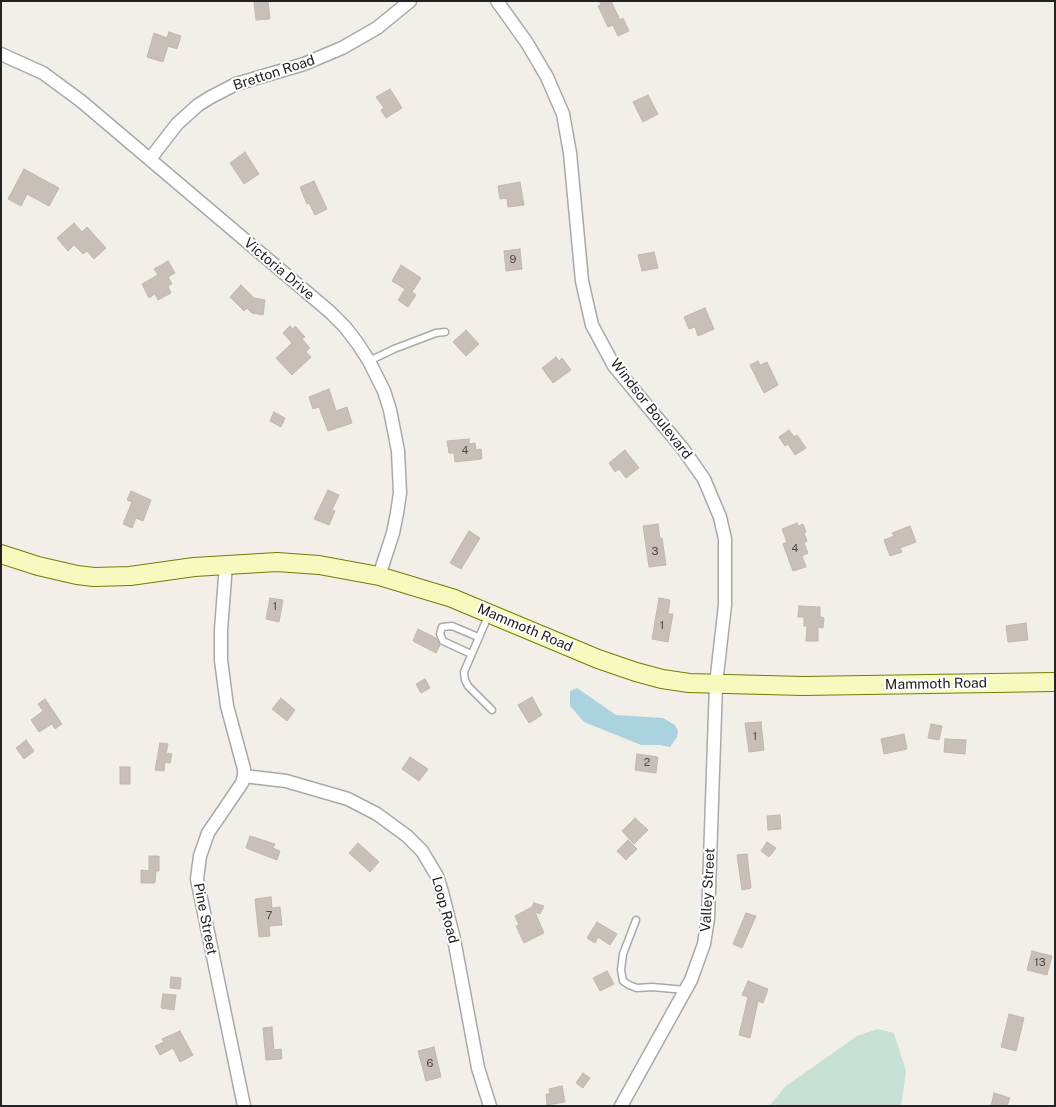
<!DOCTYPE html>
<html>
<head>
<meta charset="utf-8">
<style>
  body { margin:0 }
  #map { position:relative; width:1056px; height:1107px; overflow:hidden; background:#f2efe9; font-family:"Public Sans",sans-serif }
  canvas { display:block }
  .frame { position:absolute; inset:0; border:2px solid #222; pointer-events:none }
</style>
</head>
<body>
<div id="map">
<canvas width="1056" height="1107"></canvas>
<div class="frame"></div>
</div>
<script>
const ctx = document.querySelector('canvas').getContext('2d');
ctx.lineJoin = 'round';
function fillPath(path, color) { ctx.fillStyle = color; ctx.fill(path, 'evenodd'); }
const shape = rows => new Path2D(rows.map(r => 'M' + r).join(''));
function strokePath(path, color, width, dash) { ctx.strokeStyle = color; ctx.lineWidth = width; ctx.lineCap = dash ? 'butt' : 'round'; ctx.setLineDash(dash || []); ctx.stroke(path); }
function label(font, color, halo, rows, align = 'center') {
  ctx.font = font + ' "Public Sans",sans-serif'; ctx.lineWidth = 4; ctx.setLineDash([]); ctx.textBaseline = 'middle'; ctx.strokeStyle = halo; ctx.fillStyle = color; for (const [text, x, y, turn = 0] of rows) {
    ctx.save(); ctx.translate(x, y); ctx.rotate((+turn || 0) * Math.PI / 180); ctx.textAlign = isNaN(turn) ? turn : align; if (halo) ctx.strokeText(text, 0, 0); ctx.fillText(text, 0, 0); ctx.restore();
  }
}
fillPath(shape([
  [878,1029,894,1033,906,1071,901,1106,769,1106,786,1086,857,1036]
]), '#c6e0d4');
fillPath(shape([
  [577,688,616,715,663,718,675,725,678,731,677,737,670,747,660,745,641,745,584,722,570,706,570,691]
]), '#aad3df');
const building = shape([
  [254,1,268,1,270,19,256,20,254,1],
  [599,1,611,1,620,20,623,18,629,31,618,36,613,25,608,27,598,6,601,5,599,1],
  [169,32,181,36,177,49,168,46,163,62,147,57,154,33,167,38,169,32],
  [390,89,402,108,386,118,381,110,384,108,376,97,390,89],
  [648,95,658,114,643,122,633,102,648,95],
  [245,152,259,174,244,184,230,163,245,152],
  [24,169,59,188,49,206,27,194,21,206,8,199,24,169],
  [314,181,327,209,315,215,309,203,307,204,300,187,314,181],
  [520,182,524,205,508,207,507,198,500,199,498,186,520,182],
  [74,223,82,232,87,227,106,248,94,259,87,251,83,254,74,245,68,251,57,238,74,223],
  [520,249,522,269,506,271,504,251,520,249],
  [654,252,658,268,642,271,638,255,654,252],
  [168,261,175,273,168,277,172,284,168,286,171,293,158,300,155,294,149,298,142,284,158,275,154,269,168,261],
  [401,265,421,278,412,292,416,295,408,307,398,300,405,289,392,281,401,265],
  [241,285,254,298,265,300,263,315,252,313,247,308,244,311,230,297,241,285],
  [705,308,714,329,698,336,695,327,689,329,684,317,705,308],
  [290,326,293,329,295,326,305,337,302,339,310,348,306,352,311,357,292,375,276,358,292,343,283,333,290,326],
  [466,330,479,344,466,356,453,342,466,330],
  [556,357,559,361,562,358,571,370,553,383,542,368,556,357],
  [758,361,760,365,767,362,778,385,764,393,750,365,758,361],
  [329,389,336,411,347,407,352,423,328,431,319,407,313,409,309,397,329,389],
  [274,412,285,418,281,427,270,421,274,412],
  [789,430,794,437,797,435,806,448,795,455,788,444,785,446,779,437,789,430],
  [469,439,469,444,475,443,476,450,481,449,482,459,455,462,454,453,449,453,447,441,469,439],
  [625,450,639,468,626,478,619,469,615,472,609,463,625,450],
  [328,490,339,495,332,510,335,511,329,525,314,519,328,490],
  [131,491,151,500,143,521,136,518,132,528,123,524,132,502,127,500,131,491],
  [797,523,798,526,803,524,806,532,804,533,807,541,804,543,808,553,802,556,806,567,793,571,783,544,787,542,782,529,797,523],
  [658,524,660,539,662,538,666,565,649,567,643,526,658,524],
  [910,526,916,542,900,548,902,552,890,556,884,540,894,536,892,533,910,526],
  [469,531,480,538,461,569,450,563,469,531],
  [270,598,283,600,279,622,266,619,270,598],
  [659,598,670,600,668,614,673,614,668,642,652,639,659,598],
  [799,606,820,607,820,617,824,618,823,628,818,627,818,641,806,641,807,626,804,626,804,617,798,617,799,606],
  [1026,623,1028,640,1008,642,1006,626,1026,623],
  [418,629,436,638,440,645,436,653,413,641,418,629],
  [425,679,430,688,421,693,416,684,425,679],
  [532,697,542,715,529,723,518,705,532,697],
  [281,698,295,710,287,721,272,709,281,698],
  [45,699,62,724,55,729,52,724,39,732,31,720,43,711,38,704,45,699],
  [761,722,764,750,749,752,745,723,761,722],
  [931,724,942,726,939,740,928,738,931,724],
  [904,734,907,749,884,754,881,739,904,734],
  [945,739,966,740,965,754,944,752,945,739],
  [26,740,34,751,24,759,16,748,26,740],
  [160,743,168,744,166,753,172,754,170,763,165,762,164,771,155,770,160,743],
  [637,754,658,757,656,773,635,770,637,754],
  [410,757,428,769,419,781,402,769,410,757],
  [120,767,130,767,130,784,120,784,120,767],
  [780,815,781,829,768,830,767,816,780,815],
  [635,818,648,830,634,844,622,831,635,818],
  [250,836,275,844,273,848,280,851,277,860,246,848,250,836],
  [628,840,637,849,626,860,617,851,628,840],
  [767,842,776,848,769,857,761,851,767,842],
  [358,843,379,862,370,872,349,853,358,843],
  [747,854,751,888,742,890,737,855,747,854],
  [149,856,159,856,159,871,156,871,155,883,141,883,141,870,149,871,149,856],
  [271,897,272,908,280,907,282,925,269,926,270,936,259,937,255,899,271,897],
  [534,903,544,906,540,914,535,912,544,933,524,943,516,926,519,925,515,916,532,907,534,903],
  [746,913,756,916,742,948,733,944,746,913],
  [597,922,617,934,610,945,598,937,595,943,587,938,597,922],
  [1032,951,1052,956,1047,975,1027,970,1032,951],
  [607,971,614,984,600,991,593,978,607,971],
  [171,977,181,978,180,989,170,988,171,977],
  [748,981,768,989,763,1003,758,1001,750,1038,739,1035,748,997,742,995,748,981],
  [163,994,176,995,174,1010,161,1008,163,994],
  [1009,1014,1024,1018,1016,1051,1001,1047,1009,1014],
  [272,1027,274,1050,281,1049,282,1059,266,1060,263,1028,272,1027],
  [180,1031,193,1055,180,1062,173,1048,160,1055,155,1046,164,1042,162,1039,180,1031],
  [434,1047,441,1077,426,1081,418,1051,434,1047],
  [583,1073,590,1078,583,1088,576,1083,583,1073],
  [562,1086,565,1102,547,1105,546,1094,550,1094,549,1089,562,1086],
  [994,1093,1010,1098,1007,1106,991,1106,994,1093]
]);
fillPath(building, '#c7bfb8');
strokePath(building, '#c4b6ab', 1);
const lane = shape([
  [369,361,394,349,436,333,445,332],
  [489,614,464,672,465,680,468,686,492,710],
  [471,654,443,641,440,634,442,627,452,626,478,637],
  [636,920,623,954,621,970,623,981,629,985,637,988,652,987,685,990]
]);
const street = shape([
  [497,1,527,43,547,77,563,114,570,153,582,281,592,325,614,366,683,449,704,479,720,517,725,539,725,605,716,684,708,918,704,944,691,980,621,1106],
  [1,54,43,73,81,101,330,312,345,327,358,344,369,361,384,391,390,410,398,451,400,493,397,513,393,533,379,576],
  [150,159,177,124,198,105,211,97,236,84,304,64,342,48,377,28,410,1],
  [226,564,221,630,221,660,227,706,244,769,244,776,242,783,208,833,200,856,197,879,244,1106],
  [244,776,286,781,348,799,377,814,407,836,422,851,437,876,442,892,454,939,478,1068,490,1106]
]);
const secondary = shape([
  [1,554,38,566,77,575,94,577,130,576,194,567,277,562,319,565,379,576,452,598,598,659,636,672,662,679,689,683,803,686,1055,682]
]);
strokePath(lane, '#a9a9a9', 9);
strokePath(street, '#a9a9a9', 15);
strokePath(secondary, '#707d05', 20);
strokePath(lane, '#fff', 6);
strokePath(street, '#fff', 12);
strokePath(secondary, '#f7fabf', 18);
label('11px', '#4b4948', null, [
  ["9",513,260],
  ["4",465,451],
  ["4",795,549],
  ["3",655,552],
  ["1",275,607],
  ["1",662,626],
  ["1",755,737],
  ["2",647,763],
  ["7",269,916],
  ["13",1040,963],
  ["6",430,1064]
]);
label('14px', '#222', '#fff', [
  ["Bretton Road",274,73,-18],
  ["Victoria Drive",279,269,40],
  ["Windsor Boulevard",651,409,52],
  ["Mammoth Road",525,628,23],
  ["Mammoth Road",936,684,-1],
  ["Valley Street",708,890,-87],
  ["Loop Road",445,910,75],
  ["Pine Street",205,919,79]
]);
</script>
</body>
</html>
